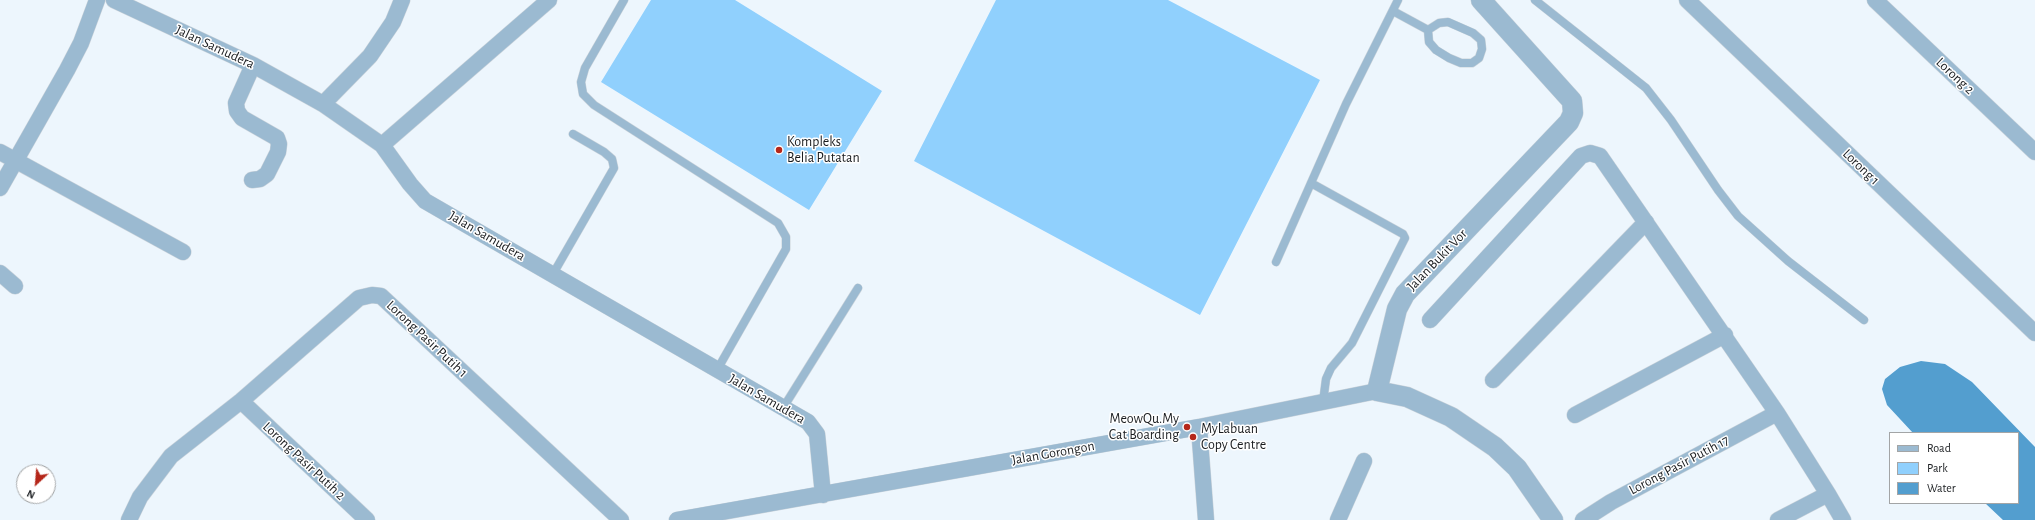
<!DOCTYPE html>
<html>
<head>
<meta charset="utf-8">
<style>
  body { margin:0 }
  #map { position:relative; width:2035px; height:520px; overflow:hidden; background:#edf6fd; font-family:"Alegreya Sans",sans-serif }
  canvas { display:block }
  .legend { position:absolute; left:1889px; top:432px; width:130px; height:72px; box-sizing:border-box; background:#fff; border:1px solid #a3a5a6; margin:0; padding:5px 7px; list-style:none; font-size:12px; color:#1a1d20 }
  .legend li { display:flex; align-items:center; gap:8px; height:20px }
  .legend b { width:20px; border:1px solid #a3a5a6 }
  .north { position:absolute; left:16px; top:464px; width:40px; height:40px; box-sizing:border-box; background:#fff; border:1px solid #a3a5a6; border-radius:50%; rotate:206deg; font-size:11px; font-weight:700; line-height:16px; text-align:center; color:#1a1d20 }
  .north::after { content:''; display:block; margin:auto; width:14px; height:18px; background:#b5271a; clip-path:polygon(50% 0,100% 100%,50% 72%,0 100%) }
</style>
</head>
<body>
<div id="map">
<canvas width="2035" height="520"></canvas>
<ul class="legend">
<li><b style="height:5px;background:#9bbad1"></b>Road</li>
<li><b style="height:11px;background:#90d0fd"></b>Park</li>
<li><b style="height:11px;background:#539ecf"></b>Water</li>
</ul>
<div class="north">N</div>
</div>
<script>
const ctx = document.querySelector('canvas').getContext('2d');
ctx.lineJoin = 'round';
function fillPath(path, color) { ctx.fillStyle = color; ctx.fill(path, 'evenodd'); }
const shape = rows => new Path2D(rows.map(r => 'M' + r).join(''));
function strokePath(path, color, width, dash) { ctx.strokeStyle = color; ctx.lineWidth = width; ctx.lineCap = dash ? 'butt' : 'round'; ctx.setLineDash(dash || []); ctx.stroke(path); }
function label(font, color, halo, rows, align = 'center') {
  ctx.font = font + ' "Alegreya Sans",sans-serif'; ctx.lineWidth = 3; ctx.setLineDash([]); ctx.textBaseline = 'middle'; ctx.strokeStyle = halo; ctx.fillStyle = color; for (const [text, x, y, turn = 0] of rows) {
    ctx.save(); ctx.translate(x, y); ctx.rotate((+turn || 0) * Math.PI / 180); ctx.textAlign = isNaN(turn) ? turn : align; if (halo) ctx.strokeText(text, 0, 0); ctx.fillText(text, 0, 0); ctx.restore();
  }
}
fillPath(shape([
  [651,0,735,0,882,91,809,210,601,82],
  [996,0,1168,0,1320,80,1200,315,914,161]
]), '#90d0fd');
fillPath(shape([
  [1921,361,1945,364,1972,382,2035,447,2035,520,2003,520,1985,503,2018,503,2018,433,1913,433,1887,405,1882,389,1885,379,1900,367]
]), '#539ecf');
const service = shape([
  [624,0,585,68,581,82,583,94,594,105,778,223,786,237,786,249,717,370],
  [1535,0,1646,88,1671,120,1718,190,1738,216,1788,261,1864,320],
  [1393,11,1428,30,1439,23,1448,22,1473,33,1481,40,1482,49,1479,58,1472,63,1461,63,1449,58,1436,50,1429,42,1428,30],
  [1311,183,1403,234,1405,238,1352,343,1331,368,1326,379,1323,402],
  [1276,262,1346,104,1398,0],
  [553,274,614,168,612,159,604,152,573,134],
  [783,408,858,288]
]);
const minor = shape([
  [114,0,253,65,323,104,382,145,410,184,425,201,808,422,817,434,823,495],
  [1687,0,2035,333],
  [1875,0,2035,152],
  [323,104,370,56,393,22,402,0],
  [382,145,549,0],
  [0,152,183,252],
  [252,180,260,179,267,174,278,152,279,144,277,138,242,118,237,111,236,103,253,65],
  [0,188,67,70,81,43,97,0],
  [0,273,15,286],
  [1430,320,1581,156,1590,153,1600,156,1777,413,1828,494,1843,520],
  [1493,380,1646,222],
  [241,401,367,520],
  [1575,415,1725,335],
  [1199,427,1206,520],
  [129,520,140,497,171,456,241,401,359,298,372,295,381,296,621,520],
  [677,520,1199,427,1377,391],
  [1338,520,1364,461],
  [1583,520,1611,502,1777,413],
  [1778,520,1828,494]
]);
const tertiary = shape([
  [1481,0,1572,101,1573,113,1569,122,1405,294,1397,309,1377,391,1407,397,1451,417,1495,447,1517,468,1553,520]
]);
strokePath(service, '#cbd3da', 9);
strokePath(minor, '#cbd3da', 17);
strokePath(tertiary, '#cbd3da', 21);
strokePath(service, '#9bbad1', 8);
strokePath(minor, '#9bbad1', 16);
strokePath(tertiary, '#9bbad1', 20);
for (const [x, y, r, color] of [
  [779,150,4,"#b5271a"],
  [1187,427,4,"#b5271a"],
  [1193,437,4,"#b5271a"]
]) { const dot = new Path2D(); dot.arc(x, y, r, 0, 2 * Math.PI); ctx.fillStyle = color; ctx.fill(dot); strokePath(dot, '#fff', 1.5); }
label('14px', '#1a1d20', '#fff', [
  ["Jalan Samudera",215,47,25],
  ["Lorong 2",1955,76,43],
  ["Lorong 1",1861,167,44],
  ["Jalan Samudera",487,236,30],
  ["Jalan Bukit Vor",1437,260,-46],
  ["Lorong Pasir Putih 1",427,339,43],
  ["Jalan Samudera",767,399,30],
  ["Jalan Gorongon",1053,453,-10],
  ["Lorong Pasir Putih 2",304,461,43],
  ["Lorong Pasir Putih 17",1679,465,-28]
]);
label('14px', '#1a1d20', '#fff', [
  ["Kompleks",787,142],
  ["Belia Putatan",787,158],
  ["MeowQu.My",1179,419,"right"],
  ["Cat Boarding",1179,435,"right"],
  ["MyLabuan",1201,429],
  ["Copy Centre",1201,445]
], 'left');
</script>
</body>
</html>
